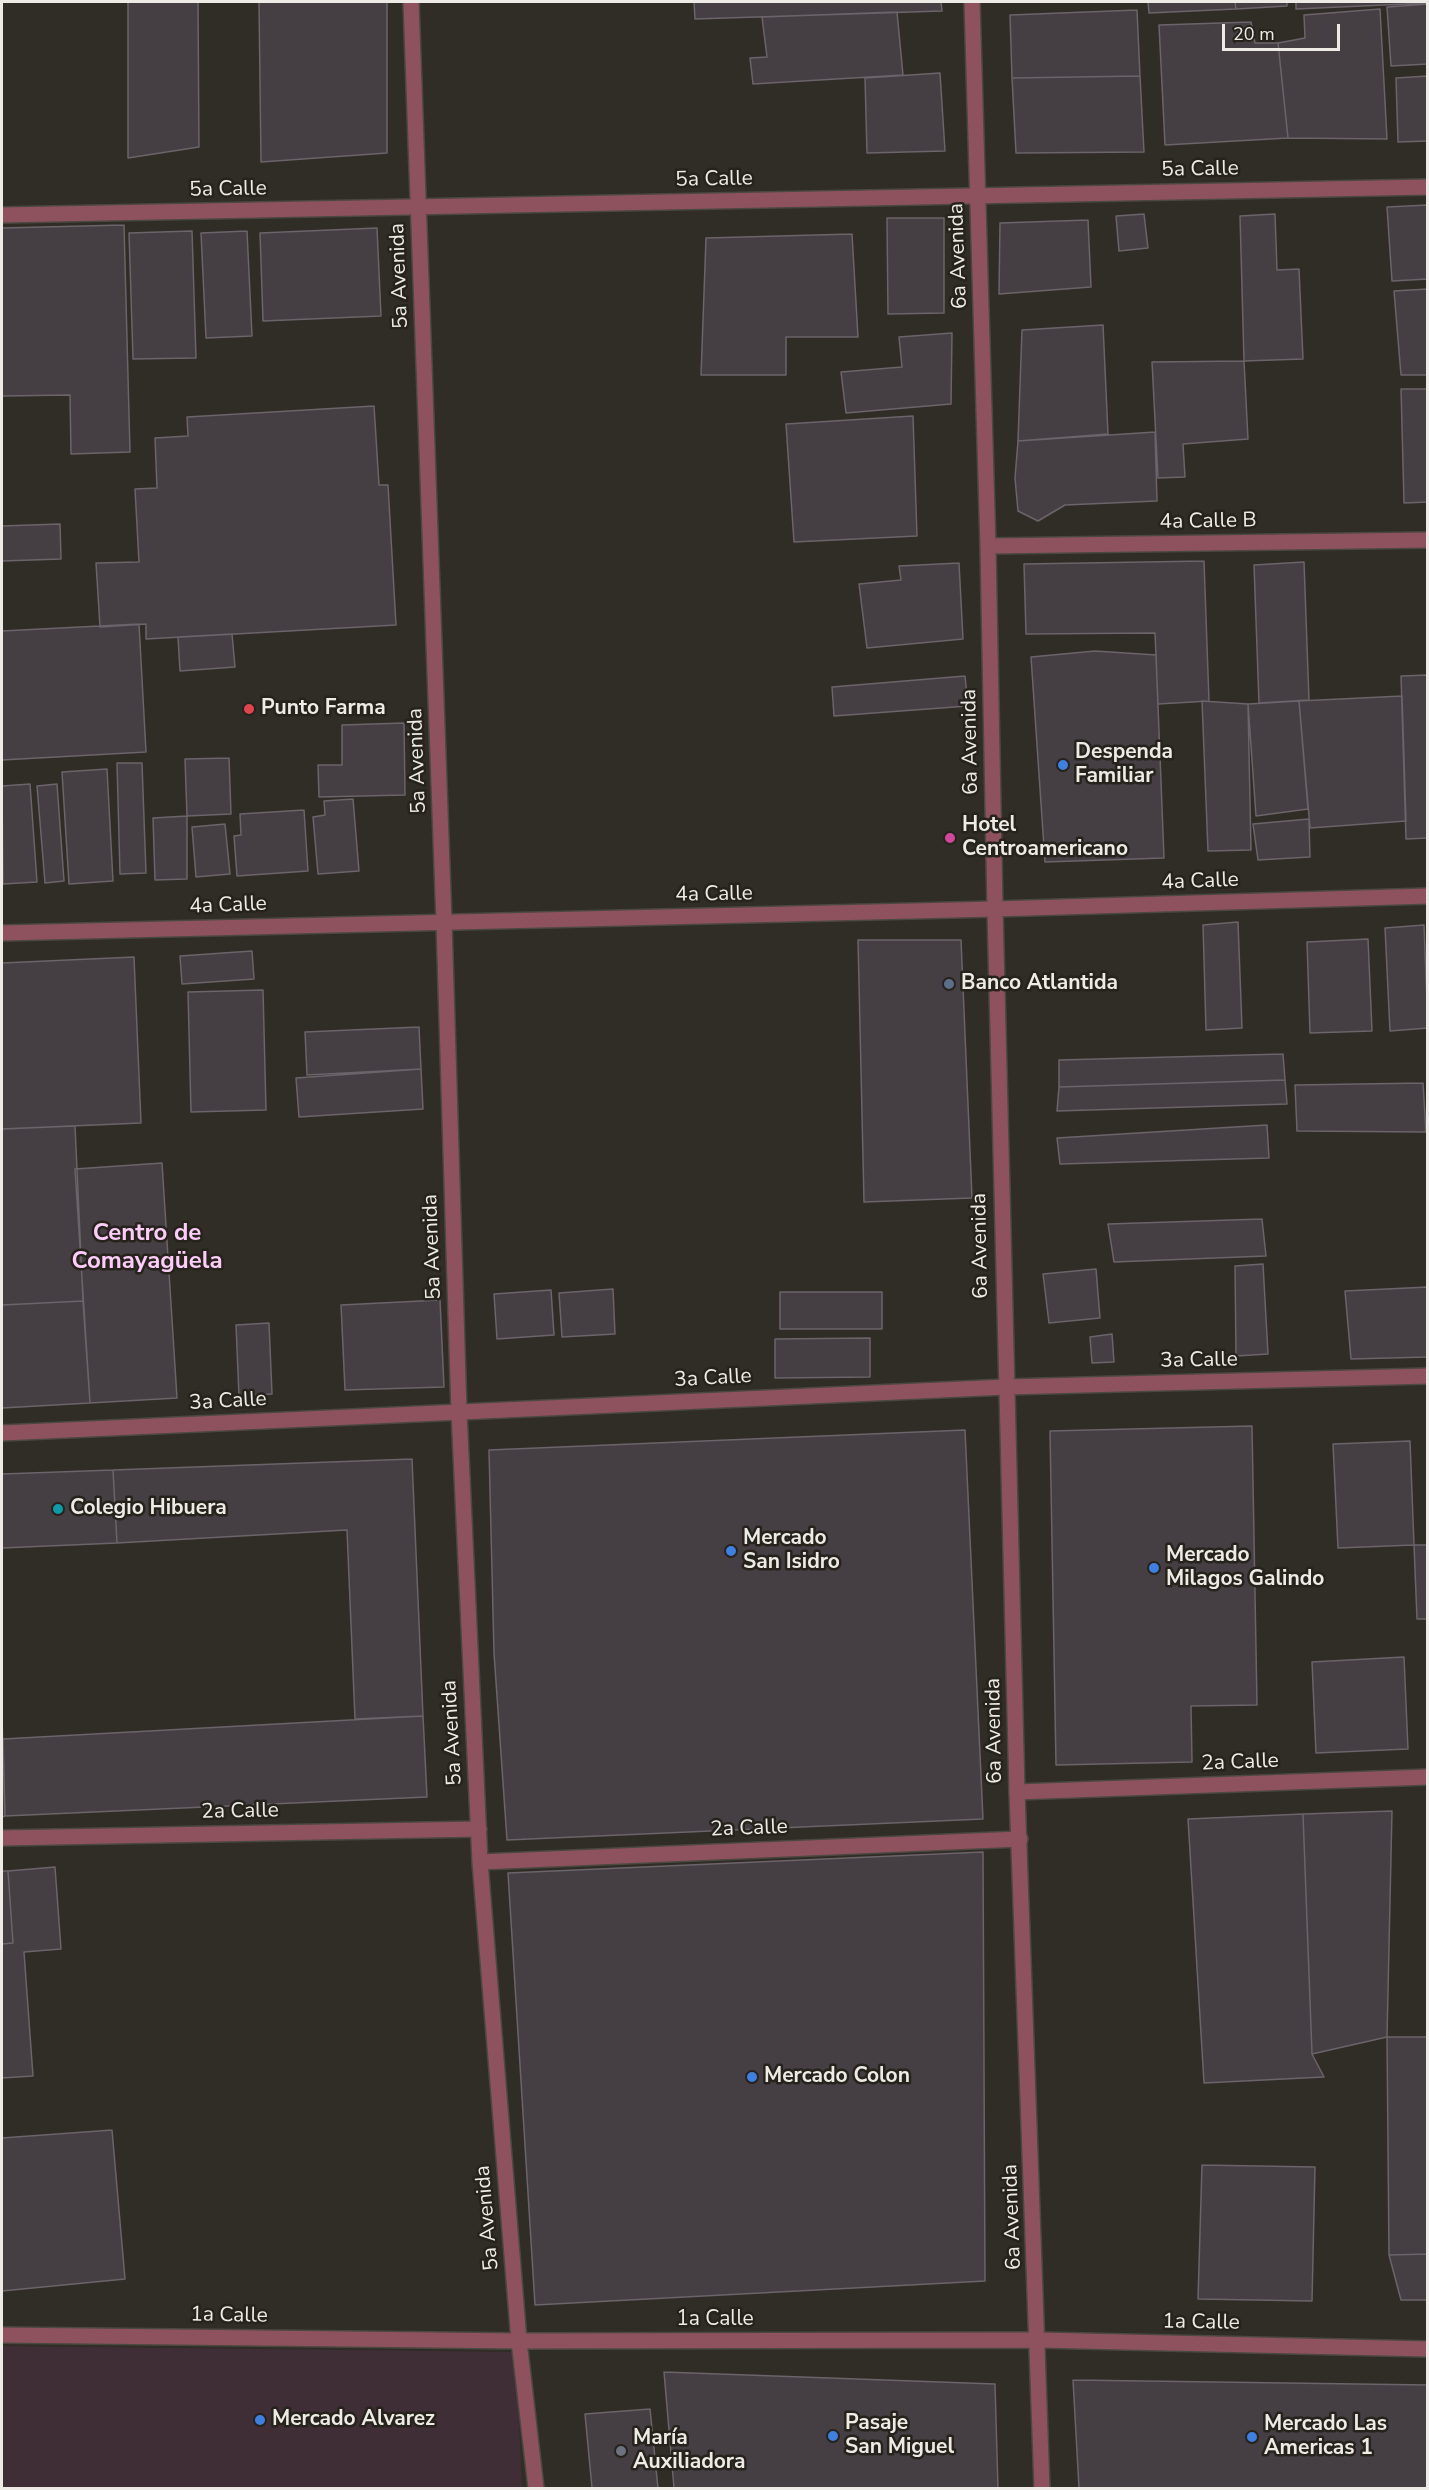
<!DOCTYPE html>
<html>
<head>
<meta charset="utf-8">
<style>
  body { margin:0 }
  #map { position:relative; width:1429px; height:2490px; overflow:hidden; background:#302c26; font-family:"Nunito Sans",sans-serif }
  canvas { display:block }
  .frame { position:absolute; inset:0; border:3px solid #eeebe7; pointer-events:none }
  .scale { position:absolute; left:1222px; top:24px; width:118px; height:27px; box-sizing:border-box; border:3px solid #eeebe7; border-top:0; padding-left:8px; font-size:18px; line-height:21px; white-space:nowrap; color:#eeebe7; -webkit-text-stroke:4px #26221c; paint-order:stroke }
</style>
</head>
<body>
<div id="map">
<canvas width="1429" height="2490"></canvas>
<div class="frame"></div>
<div class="scale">20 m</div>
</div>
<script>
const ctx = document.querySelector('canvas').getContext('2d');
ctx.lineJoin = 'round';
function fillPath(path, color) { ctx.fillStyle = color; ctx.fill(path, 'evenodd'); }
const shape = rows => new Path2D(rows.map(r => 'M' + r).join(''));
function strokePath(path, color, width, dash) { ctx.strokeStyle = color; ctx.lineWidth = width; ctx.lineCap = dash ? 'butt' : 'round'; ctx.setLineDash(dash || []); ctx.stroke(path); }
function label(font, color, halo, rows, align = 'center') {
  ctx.font = font + ' "Nunito Sans",sans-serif'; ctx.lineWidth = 5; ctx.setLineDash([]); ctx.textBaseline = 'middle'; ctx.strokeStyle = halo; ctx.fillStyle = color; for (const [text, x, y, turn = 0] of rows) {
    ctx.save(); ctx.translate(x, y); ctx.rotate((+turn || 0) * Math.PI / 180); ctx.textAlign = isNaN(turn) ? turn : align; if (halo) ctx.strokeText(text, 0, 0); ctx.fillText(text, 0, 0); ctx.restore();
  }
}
fillPath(shape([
  [2,2346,516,2352,522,2488,2,2488]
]), '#402e36');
const building = shape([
  [128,2,198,2,199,147,128,158,128,2],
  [259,2,387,2,387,153,261,162,259,2],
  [694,2,941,2,942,11,695,19,694,2],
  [1148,2,1235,2,1236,9,1149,13,1148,2],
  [1235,2,1287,2,1287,6,1236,9,1235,2],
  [1296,2,1428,2,1428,3,1296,9,1296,2],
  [1428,4,1428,64,1391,66,1387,7,1428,4],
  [1380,9,1387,139,1288,138,1278,43,1305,38,1304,15,1380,9],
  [1137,10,1140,76,1012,78,1010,15,1137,10],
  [897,12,903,75,753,84,750,58,767,57,762,17,897,12],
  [1251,22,1255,43,1278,43,1288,138,1165,145,1159,25,1251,22],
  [940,73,945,151,867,153,865,78,940,73],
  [1140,76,1144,152,1016,153,1012,78,1140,76],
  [1428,76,1428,141,1398,142,1396,78,1428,76],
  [1428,205,1428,279,1392,281,1387,207,1428,205],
  [1144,214,1148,248,1119,251,1116,216,1144,214],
  [1275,214,1277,270,1299,269,1303,359,1244,361,1240,216,1275,214],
  [887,218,944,218,944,313,888,314,887,218],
  [1088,220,1091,287,999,294,1000,223,1088,220],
  [124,225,130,452,71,454,70,395,2,396,2,228,124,225],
  [377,228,381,316,263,321,260,233,377,228],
  [192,231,196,358,133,359,129,233,192,231],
  [247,231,252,336,206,338,201,233,247,231],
  [852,234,858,337,786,337,786,375,701,375,706,238,852,234],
  [1428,289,1428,375,1401,375,1394,291,1428,289],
  [1103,325,1108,434,1018,441,1022,330,1103,325],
  [952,333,951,404,846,413,841,372,902,367,899,337,952,333],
  [1244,361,1248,439,1183,444,1185,477,1158,478,1152,362,1244,361],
  [1401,389,1428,389,1428,502,1404,503,1401,389],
  [374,406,379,485,388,485,396,625,146,639,146,624,100,627,96,563,139,562,135,489,157,488,155,438,188,436,187,417,374,406],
  [913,416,917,536,794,542,786,424,913,416],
  [1155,432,1157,501,1065,505,1038,521,1018,511,1015,478,1018,441,1155,432],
  [60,524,61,559,2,561,2,526,60,524],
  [1204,561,1209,701,1158,704,1155,633,1026,634,1024,564,1204,561],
  [1304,562,1309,700,1259,703,1254,565,1304,562],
  [959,563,963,639,867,648,859,584,901,580,899,566,959,563],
  [139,624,146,752,2,760,2,631,139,624],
  [232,634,235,667,180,671,178,637,232,634],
  [1095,651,1156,655,1164,858,1045,862,1031,657,1095,651],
  [1428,675,1428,838,1406,839,1401,676,1428,675],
  [965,676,968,706,834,716,832,687,965,676],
  [1402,696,1406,821,1310,828,1299,701,1402,696],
  [1202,701,1248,704,1251,850,1208,851,1202,701],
  [1299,701,1308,809,1256,816,1248,704,1299,701],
  [404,723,405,795,319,797,318,765,342,765,342,725,404,723],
  [229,758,231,814,187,816,185,759,229,758],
  [117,763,142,763,146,873,120,874,117,763],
  [107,769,113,881,69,884,62,772,107,769],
  [30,784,37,882,3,884,2,786,30,784],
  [57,784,64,881,45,883,37,786,57,784],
  [353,799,359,871,318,874,313,817,325,815,324,801,353,799],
  [304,810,308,871,237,876,234,836,241,835,240,814,304,810],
  [187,816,187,879,155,880,153,818,187,816],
  [1309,819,1310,857,1258,860,1253,824,1309,819],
  [225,824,230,874,196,877,192,827,225,824],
  [1238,922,1242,1028,1206,1030,1203,925,1238,922],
  [1424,925,1428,1028,1390,1031,1385,928,1424,925],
  [1368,939,1372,1031,1310,1033,1307,942,1368,939],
  [858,940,961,940,972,1198,864,1202,858,940],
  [252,951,254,979,182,984,180,956,252,951],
  [134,957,141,1123,2,1129,2,963,134,957],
  [263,990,266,1110,191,1112,188,992,263,990],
  [419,1027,421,1069,307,1075,305,1032,419,1027],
  [1283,1054,1285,1080,1059,1087,1059,1060,1283,1054],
  [421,1069,423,1109,299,1117,296,1078,421,1069],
  [1285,1080,1287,1104,1057,1111,1059,1087,1285,1080],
  [1423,1083,1426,1132,1297,1131,1295,1085,1423,1083],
  [1267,1125,1269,1158,1060,1164,1057,1138,1267,1125],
  [75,1126,83,1301,2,1305,2,1129,75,1126],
  [162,1163,177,1398,90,1403,75,1169,162,1163],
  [1262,1219,1266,1256,1114,1262,1108,1224,1262,1219],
  [1263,1264,1268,1354,1236,1356,1235,1266,1263,1264],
  [1096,1269,1100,1318,1049,1323,1043,1274,1096,1269],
  [1428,1287,1428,1357,1351,1359,1345,1291,1428,1287],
  [613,1289,615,1334,562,1337,559,1293,613,1289],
  [551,1290,554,1335,497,1339,494,1294,551,1290],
  [780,1292,882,1292,882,1329,780,1329,780,1292],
  [440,1300,444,1387,345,1390,341,1305,440,1300],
  [83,1301,90,1403,2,1408,2,1305,83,1301],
  [269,1323,272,1394,239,1396,236,1325,269,1323],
  [1112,1334,1114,1362,1092,1363,1090,1337,1112,1334],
  [870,1338,870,1377,775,1378,775,1339,870,1338],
  [1252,1426,1257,1705,1191,1706,1192,1762,1056,1765,1050,1431,1252,1426],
  [965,1430,983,1819,507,1840,494,1653,489,1450,965,1430],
  [1410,1441,1414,1545,1338,1548,1333,1444,1410,1441],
  [412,1459,423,1716,355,1719,347,1530,117,1543,113,1470,412,1459],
  [113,1470,117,1543,2,1548,2,1474,113,1470],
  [1414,1545,1428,1545,1428,1619,1417,1619,1414,1545],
  [1404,1657,1408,1749,1316,1753,1312,1662,1404,1657],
  [423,1716,427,1797,5,1816,3,1739,423,1716],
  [2,1718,5,1816,2,1817,2,1718],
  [1392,1811,1387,2037,1312,2054,1303,1814,1392,1811],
  [1303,1814,1312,2054,1324,2077,1204,2083,1188,1819,1303,1814],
  [983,1852,985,2281,535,2305,508,1873,983,1852],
  [55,1867,61,1949,24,1952,33,2076,2,2078,2,1944,13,1943,8,1871,55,1867],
  [2,1871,8,1871,13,1943,2,1944,2,1871],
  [1387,2037,1428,2037,1428,2254,1389,2255,1387,2037],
  [112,2130,125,2279,2,2291,2,2138,112,2130],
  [1202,2165,1315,2167,1312,2301,1198,2299,1202,2165],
  [1428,2254,1428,2300,1401,2300,1389,2255,1428,2254],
  [664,2372,995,2384,998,2488,674,2488,664,2372],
  [1073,2380,1428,2385,1428,2488,1079,2488,1073,2380],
  [650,2409,658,2488,592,2488,585,2414,650,2409]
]);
fillPath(building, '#453e43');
strokePath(building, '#6c646a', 1.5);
const service = shape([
  [519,2341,536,2488]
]);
const pedestrian = shape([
  [411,2,444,922,459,1412,480,1862,519,2341],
  [2,1433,1006,1387,1428,1376],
  [1017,1792,1428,1777],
  [2,1838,479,1829],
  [480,1862,1020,1839]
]);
const minor = shape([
  [972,2,988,546,995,909],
  [988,546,1428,540],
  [2,2335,519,2341,1038,2340,1428,2349]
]);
const tertiary = shape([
  [2,215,1428,187],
  [995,909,1017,1792,1042,2488],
  [2,933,995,909,1428,896]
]);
strokePath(service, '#4b4741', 18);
strokePath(pedestrian, '#4b4741', 18);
strokePath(minor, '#4b4741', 18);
strokePath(tertiary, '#4b4741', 18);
strokePath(service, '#8d525d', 15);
strokePath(pedestrian, '#8d525d', 15);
strokePath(minor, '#8d525d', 15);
strokePath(tertiary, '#8d525d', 15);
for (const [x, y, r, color] of [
  [249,709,6,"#e0444e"],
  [1063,765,6,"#3f7fe0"],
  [950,838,6,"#d1479c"],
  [949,984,6,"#5c6f8a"],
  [58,1509,6,"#0f9aa8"],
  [731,1551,6,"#3f7fe0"],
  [1154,1568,6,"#3f7fe0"],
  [752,2077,6,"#3f7fe0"],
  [260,2420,6,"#3f7fe0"],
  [833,2436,6,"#3f7fe0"],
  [1252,2437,6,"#3f7fe0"],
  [621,2451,6,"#6b7280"]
]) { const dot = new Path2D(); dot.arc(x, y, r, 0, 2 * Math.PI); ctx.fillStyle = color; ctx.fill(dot); strokePath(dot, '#26221c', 2); }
label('21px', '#eeebe7', '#26221c', [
  ["5a Calle",1200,170,-1],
  ["5a Calle",714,180,-1],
  ["5a Calle",228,190,-1],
  ["6a Avenida",959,256,-92],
  ["5a Avenida",400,276,-92],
  ["4a Calle B",1208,522,-1],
  ["6a Avenida",971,742,-91],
  ["5a Avenida",418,761,-92],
  ["4a Calle",1200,882,-2],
  ["4a Calle",714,895,-1],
  ["4a Calle",228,906,-2],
  ["6a Avenida",981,1246,-91],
  ["5a Avenida",433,1247,-92],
  ["3a Calle",1199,1361,-1],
  ["3a Calle",713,1379,-3],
  ["3a Calle",228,1402,-3],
  ["6a Avenida",995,1731,-91],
  ["5a Avenida",453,1733,-93],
  ["2a Calle",1240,1763,-2],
  ["2a Calle",240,1812,-1],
  ["2a Calle",749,1829,-2],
  ["6a Avenida",1013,2217,-92],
  ["5a Avenida",488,2218,-95],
  ["1a Calle",229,2316,1],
  ["1a Calle",715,2320],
  ["1a Calle",1201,2323,1]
]);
label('bold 21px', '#eeebe7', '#26221c', [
  ["Punto Farma",261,709],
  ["Despenda",1075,753],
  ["Familiar",1075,777],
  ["Hotel",962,826],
  ["Centroamericano",962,850],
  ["Banco Atlantida",961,984],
  ["Colegio Hibuera",70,1509],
  ["Mercado",743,1539],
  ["San Isidro",743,1563],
  ["Mercado",1166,1556],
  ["Milagos Galindo",1166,1580],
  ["Mercado Colon",764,2077],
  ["Mercado Alvarez",272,2420],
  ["Pasaje",845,2424],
  ["San Miguel",845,2448],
  ["Mercado Las",1264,2425],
  ["Americas 1",1264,2449],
  ["María",633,2439],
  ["Auxiliadora",633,2463]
], 'left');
label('bold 24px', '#fdcdfa', '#26221c', [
  ["Centro de",147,1234],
  ["Comayagüela",147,1262]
]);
</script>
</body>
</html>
